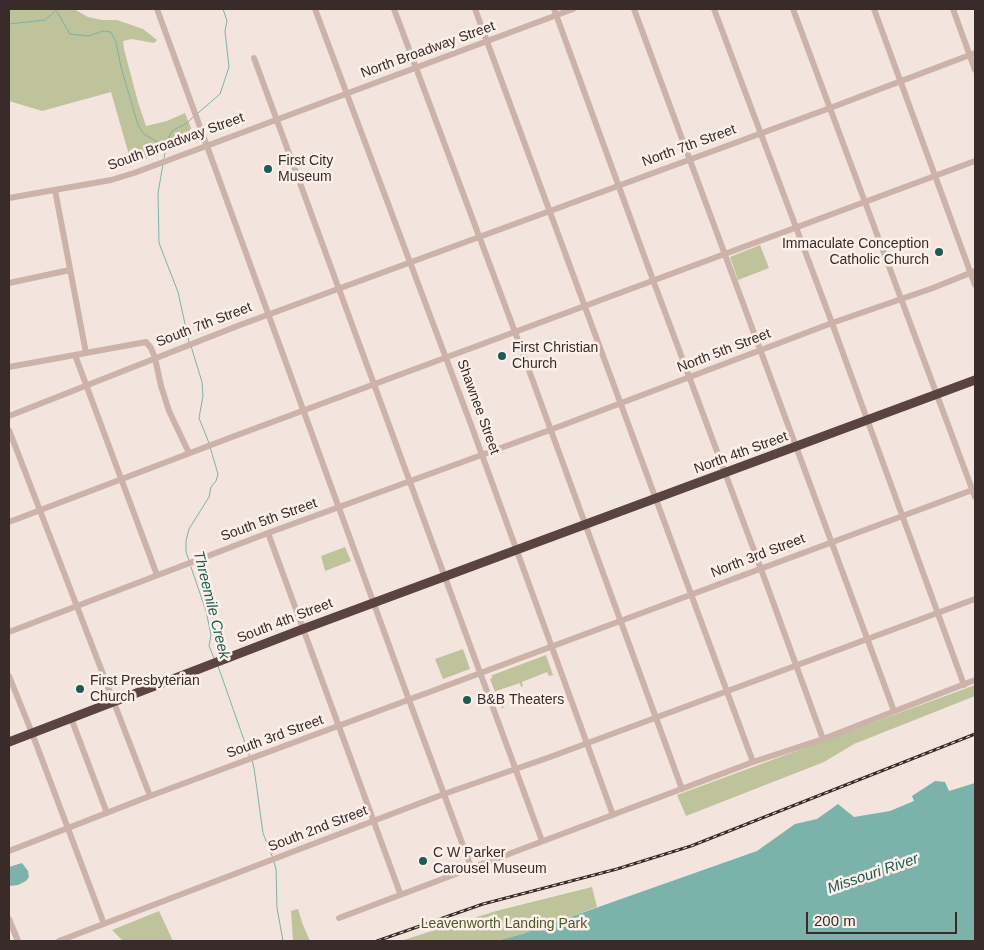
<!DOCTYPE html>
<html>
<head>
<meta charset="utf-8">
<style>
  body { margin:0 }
  #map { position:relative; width:984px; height:950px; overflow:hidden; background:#f3e5dd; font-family:Arial,sans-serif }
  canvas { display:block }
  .frame { position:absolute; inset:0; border:10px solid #392b29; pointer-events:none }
  .scale { position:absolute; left:806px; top:912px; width:151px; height:22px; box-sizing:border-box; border:2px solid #392b29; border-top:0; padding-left:6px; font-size:15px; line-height:18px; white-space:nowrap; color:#392b29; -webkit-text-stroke:4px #fbf0ea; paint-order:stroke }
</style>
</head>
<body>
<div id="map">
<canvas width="984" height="950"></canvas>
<div class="frame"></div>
<div class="scale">200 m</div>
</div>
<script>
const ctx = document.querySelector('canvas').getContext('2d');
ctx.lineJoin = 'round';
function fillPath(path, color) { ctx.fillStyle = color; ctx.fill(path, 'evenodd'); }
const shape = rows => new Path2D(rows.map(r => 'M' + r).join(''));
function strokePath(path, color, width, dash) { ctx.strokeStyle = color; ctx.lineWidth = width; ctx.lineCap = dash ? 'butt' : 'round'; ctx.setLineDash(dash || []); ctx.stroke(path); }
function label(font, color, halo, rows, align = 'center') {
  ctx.font = font + ' Arial,sans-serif'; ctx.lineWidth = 5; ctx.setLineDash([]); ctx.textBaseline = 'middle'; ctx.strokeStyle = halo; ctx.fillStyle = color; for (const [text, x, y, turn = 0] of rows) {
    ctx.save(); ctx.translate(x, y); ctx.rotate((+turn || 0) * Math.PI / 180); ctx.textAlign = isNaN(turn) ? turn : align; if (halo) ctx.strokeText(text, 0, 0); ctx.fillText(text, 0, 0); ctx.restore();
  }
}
fillPath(shape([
  [9,9,74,9,88,17,102,20,117,20,143,29,157,40,154,43,132,39,123,41,124,49,138,102,146,126,167,121,185,113,191,128,185,141,178,147,162,149,157,154,146,159,131,162,111,92,42,111,9,101],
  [760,245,769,268,738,280,730,257],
  [345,547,351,561,325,571,321,556],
  [463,649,470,669,443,679,435,659],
  [546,655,553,675,549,676,547,672,522,682,523,686,521,687,520,683,496,691,501,705,505,705,502,709,490,679,492,678,492,676,490,676],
  [975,685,975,696,854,744,824,762,686,816,677,795],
  [592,887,597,907,522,934,496,941,400,941,496,911],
  [298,909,303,925,310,941,293,941,291,911],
  [159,911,173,941,123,941,112,930]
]), '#bec39c');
fillPath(shape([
  [935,781,945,782,949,791,975,783,975,940,496,941,522,934,757,851,795,824,817,819,838,804,854,817,890,811,914,801,912,796],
  [22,863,28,871,29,877,26,881,18,885,9,886,9,867]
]), '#7bb2a9');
strokePath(shape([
  [9,24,45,20,56,10,70,34,89,36,103,31,111,32,116,42,121,67,138,125,144,134,166,147],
  [198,113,220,94,229,67,225,31,227,21,223,9],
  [164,158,168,139,172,131,187,123,193,117],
  [163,164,158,193,159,243,178,292,189,342],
  [191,346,202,382,203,396,199,418,209,443],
  [189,560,186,552,186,541,189,529,209,497,211,487,216,481,218,474,210,447],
  [191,567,206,611,211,635,209,646,214,658],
  [218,666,250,757],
  [252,760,254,768,263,833,272,856],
  [274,862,276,869,277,908,283,941]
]), '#7bb2a9', 1);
strokePath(shape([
  [157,9,409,700,471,867],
  [315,9,470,422,613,815],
  [394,9,515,332,682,789],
  [475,9,753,762],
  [554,9,653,280,761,569,823,739],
  [634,9,894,711],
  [714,9,832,323,964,685],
  [793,9,975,497],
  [874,9,975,285],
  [953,9,975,70],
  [254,58,542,841],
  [55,190,86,353],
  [9,198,111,180,134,173,573,9],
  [9,283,70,270],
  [75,355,157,575],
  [9,367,146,342,151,348,155,358,161,386,169,411,189,453],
  [9,416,240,325,830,108,975,53],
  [9,430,150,796],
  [9,522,232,437,975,161],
  [268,533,400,893],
  [9,632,268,533,550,430,832,323,933,288,975,271],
  [9,676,32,733,104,924],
  [71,718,107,813],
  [9,851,150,796,975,489],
  [339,918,753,762,823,739,975,680],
  [9,919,18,941],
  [59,941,444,794,550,757,975,599]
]), '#ccb2a8', 6);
strokePath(shape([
  [9,742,303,629,975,380]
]), '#5a4340', 9);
const rail = shape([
  [377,941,483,904,617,869,691,846,975,734]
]);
strokePath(rail, '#392b29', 3);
strokePath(rail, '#fbf0ea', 1, [4]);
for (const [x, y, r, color] of [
  [268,169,5,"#1c5c54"],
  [939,252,5,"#1c5c54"],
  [502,356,5,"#1c5c54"],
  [80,689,5,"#1c5c54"],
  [467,700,5,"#1c5c54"],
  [423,861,5,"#1c5c54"]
]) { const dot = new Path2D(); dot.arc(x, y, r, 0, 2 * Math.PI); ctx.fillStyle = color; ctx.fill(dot); strokePath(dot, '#fbf0ea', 2); }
label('14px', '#392b29', '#fbf0ea', [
  ["North Broadway Street",428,50,-20],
  ["South Broadway Street",176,142,-20],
  ["North 7th Street",689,146,-20],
  ["South 7th Street",204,325,-21],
  ["North 5th Street",724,351,-21],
  ["Shawnee Street",478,407,70],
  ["North 4th Street",741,453,-20],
  ["South 5th Street",269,520,-20],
  ["North 3rd Street",758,556,-21],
  ["South 4th Street",285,621,-21],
  ["South 3rd Street",275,737,-20],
  ["South 2nd Street",318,829,-21]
]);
label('14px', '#392b29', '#fbf0ea', [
  ["First City",278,161],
  ["Museum",278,177],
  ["Immaculate Conception",929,244,"right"],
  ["Catholic Church",929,260,"right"],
  ["First Christian",512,348],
  ["Church",512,364],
  ["First Presbyterian",90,681],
  ["Church",90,697],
  ["B&B Theaters",477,700],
  ["C W Parker",433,853],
  ["Carousel Museum",433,869]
], 'left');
label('14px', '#51582b', '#fbf0ea', [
  ["Leavenworth Landing Park",504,924]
]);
label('italic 15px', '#1c5c54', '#fbf0ea', [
  ["Threemile Creek",211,605,76],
  ["Missouri River",873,874,-19]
]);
</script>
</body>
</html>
